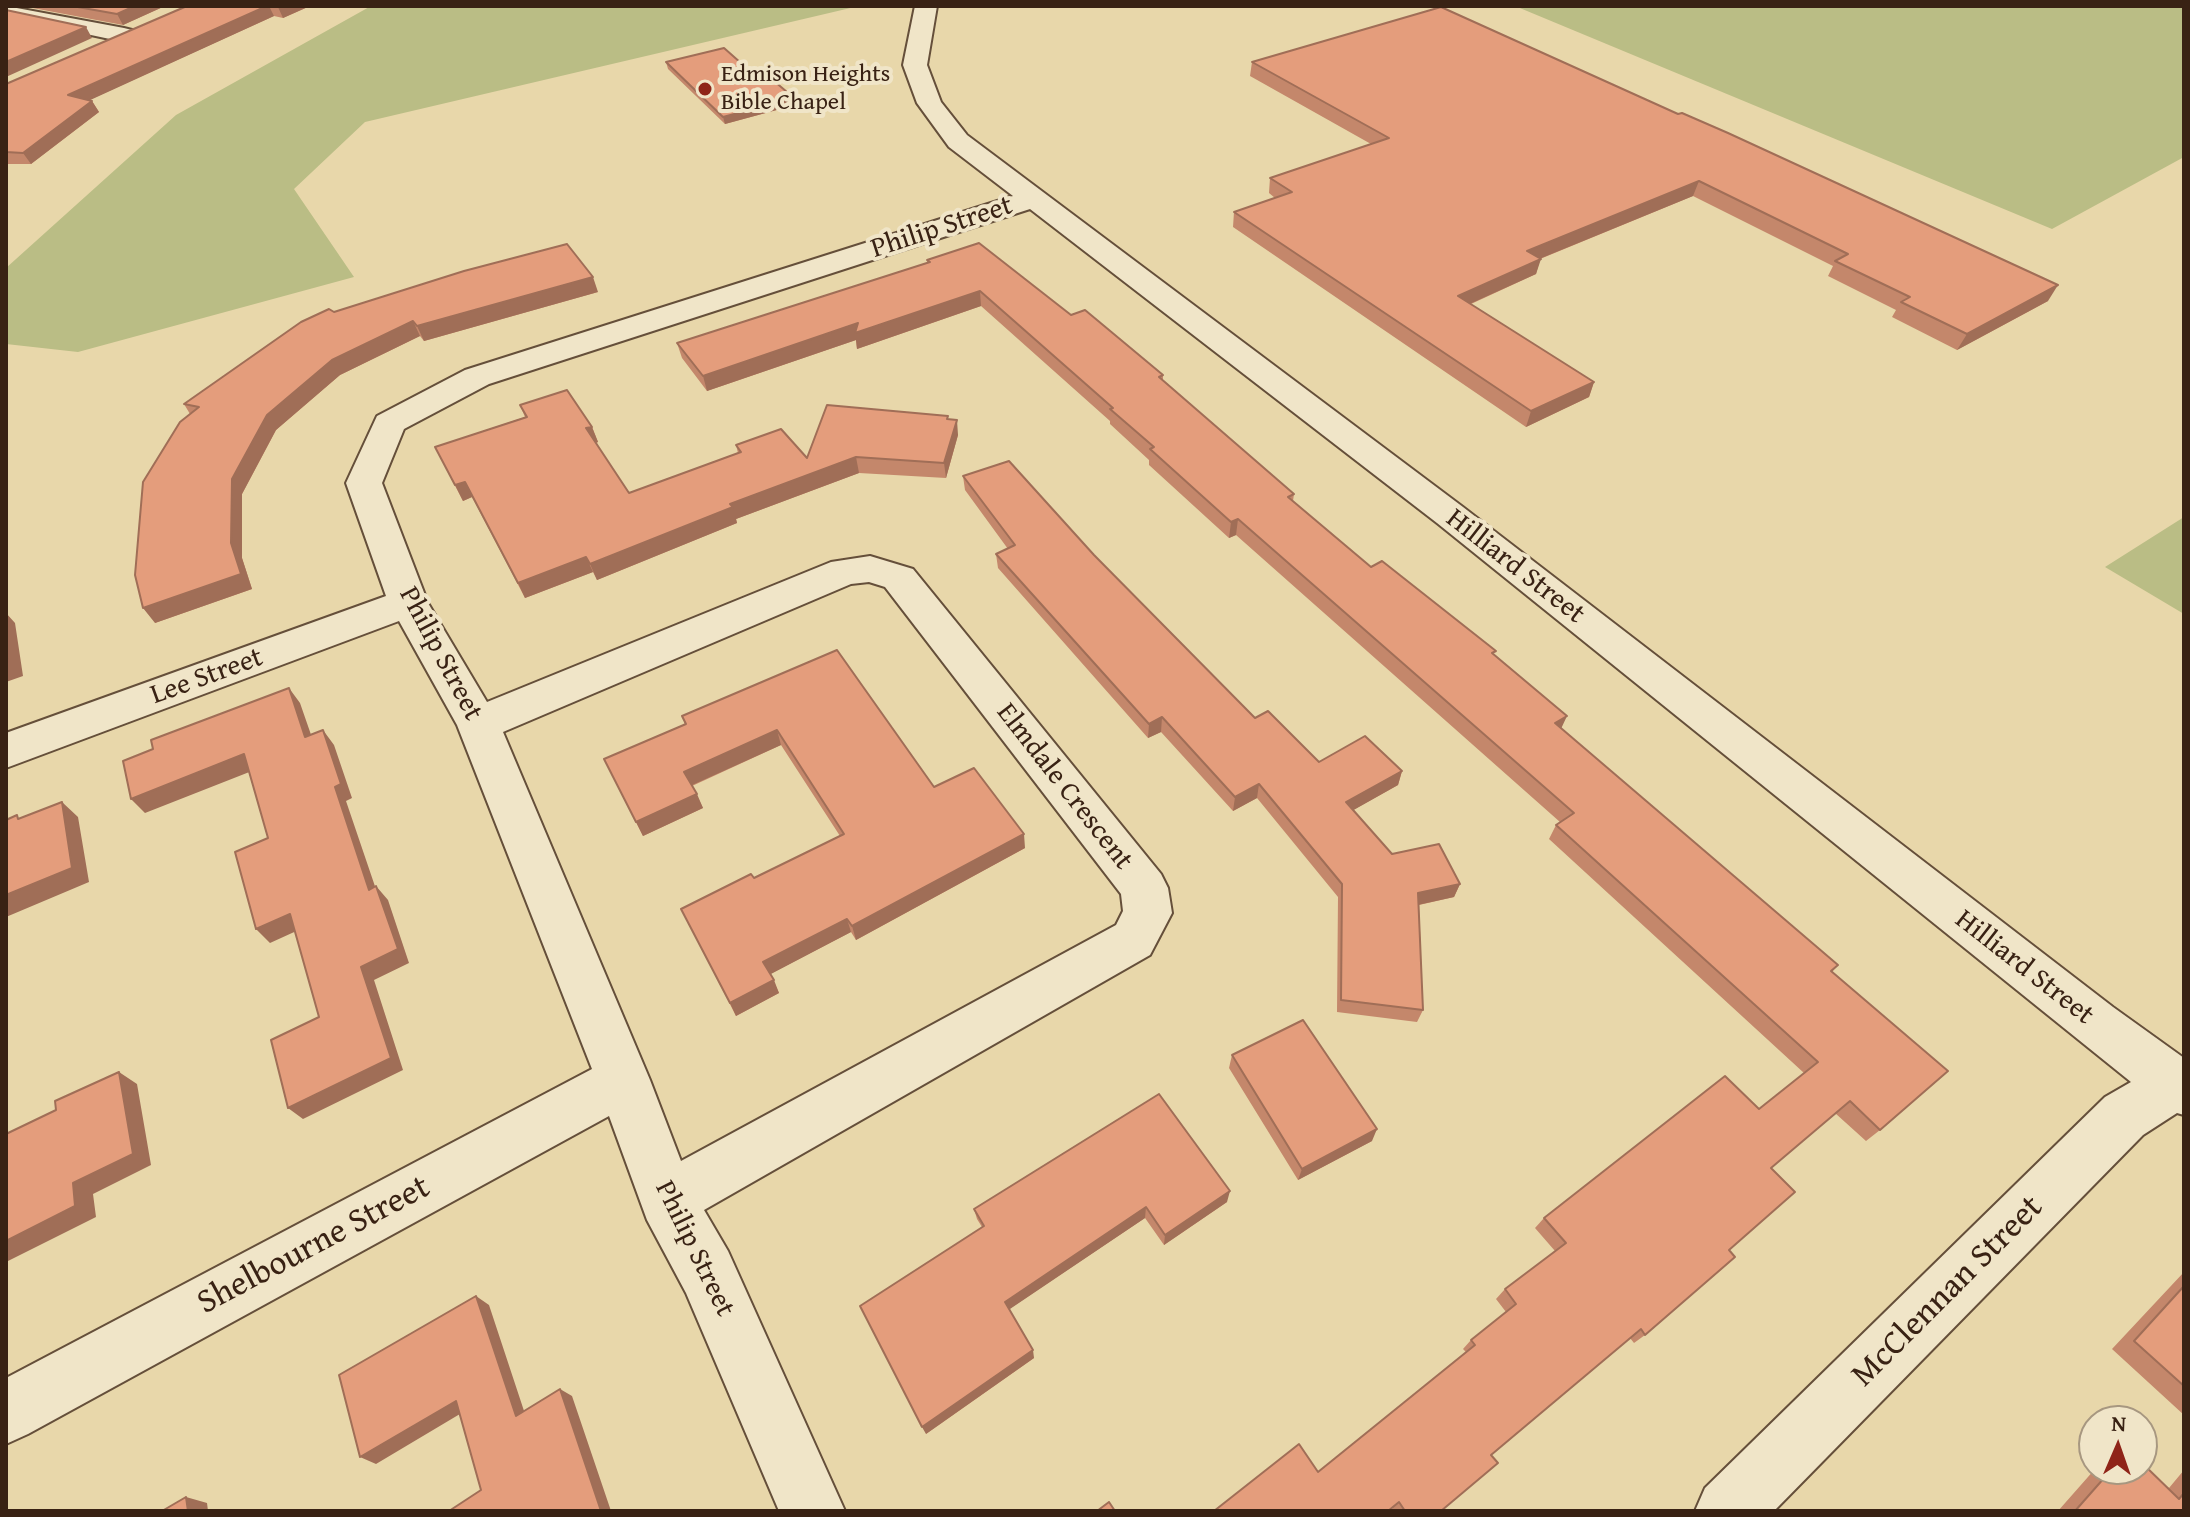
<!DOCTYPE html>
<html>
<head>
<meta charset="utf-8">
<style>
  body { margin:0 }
  #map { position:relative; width:2190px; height:1517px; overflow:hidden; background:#e8d7aa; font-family:"Gentium Book Plus",serif }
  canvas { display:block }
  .frame { position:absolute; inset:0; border:8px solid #392214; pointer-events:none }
  .north { position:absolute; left:2078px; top:1405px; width:80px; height:80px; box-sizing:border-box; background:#f0e5c8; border:2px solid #a79780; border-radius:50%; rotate:2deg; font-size:22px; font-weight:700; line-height:32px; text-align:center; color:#392214 }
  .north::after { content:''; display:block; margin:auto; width:28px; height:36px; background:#8f2418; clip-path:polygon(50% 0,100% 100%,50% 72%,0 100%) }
</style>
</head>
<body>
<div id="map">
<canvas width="2190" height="1517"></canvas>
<div class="frame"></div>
<div class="north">N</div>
</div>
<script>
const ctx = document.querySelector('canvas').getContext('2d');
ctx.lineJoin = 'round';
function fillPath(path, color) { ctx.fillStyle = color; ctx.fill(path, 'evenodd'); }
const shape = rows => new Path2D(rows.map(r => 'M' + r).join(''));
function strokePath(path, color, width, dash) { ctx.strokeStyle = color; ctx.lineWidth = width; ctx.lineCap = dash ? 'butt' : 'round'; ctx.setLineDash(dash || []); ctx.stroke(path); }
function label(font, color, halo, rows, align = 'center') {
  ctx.font = font + ' "Gentium Book Plus",serif'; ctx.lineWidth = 8; ctx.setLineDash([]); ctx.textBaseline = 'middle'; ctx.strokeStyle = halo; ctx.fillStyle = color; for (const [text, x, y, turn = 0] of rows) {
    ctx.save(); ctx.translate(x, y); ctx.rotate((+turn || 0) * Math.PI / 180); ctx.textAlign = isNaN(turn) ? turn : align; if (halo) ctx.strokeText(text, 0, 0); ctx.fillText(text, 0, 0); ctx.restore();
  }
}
fillPath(shape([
  [371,6,859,6,365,122,294,189,354,277,78,352,6,344,6,268,176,115],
  [1515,6,2184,6,2184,157,2052,229],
  [2184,517,2184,614,2105,567]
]), '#babd85');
const minor = shape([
  [6,6,124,28,132,30,135,35,132,40,124,42,6,17,6,6],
  [915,6,937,6,927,65,941,102,967,135,1463,507,2113,1007,2184,1058,2184,1115,2177,1113,2143,1135,1774,1511,1695,1511,1705,1488,2105,1097,2131,1082,1437,523,1030,209,489,384,404,429,382,483,428,603,487,702,831,562,870,556,913,569,1161,874,1168,888,1172,913,1150,955,704,1210,728,1251,845,1511,779,1511,686,1293,647,1220,609,1116,28,1434,6,1444,6,1378,592,1069,457,725,399,621,6,768,6,733,386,596,346,483,377,416,465,370,1013,196,949,147,917,103,903,65,915,6],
  [869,582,885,587,1121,894,1123,911,1116,925,681,1161,650,1080,503,732,851,584,869,582]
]);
strokePath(minor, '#654f3a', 4);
fillPath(minor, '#f0e5c8');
fillPath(shape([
  [22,6,165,6,123,25],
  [187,6,310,6,283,18,274,16,89,100,92,101,99,112,31,164,6,164,6,84],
  [1441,7,2048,301,1957,350,1892,317,1896,310,1828,276,1833,266,1693,196,1540,259,1536,274,1471,304,1594,382,1589,397,1526,427,1233,227,1234,212,1275,198,1269,193,1270,178,1371,144,1250,76,1252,62],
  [666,62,750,71,794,98,795,105,725,124,668,69],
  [927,260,1071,315,1163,375,1163,380,1294,494,1293,501,1371,567,1494,655,1561,728,1838,965,1832,972,1880,1130,1866,1141,1835,1113,1771,1168,1729,1250,1645,1335,1634,1343,1630,1338,1491,1455,1441,1511,1394,1511,1392,1508,1318,1472,1466,1352,1463,1349,1471,1340,1506,1312,1496,1299,1505,1289,1555,1251,1535,1228,1544,1218,1759,1109,1804,1073,1549,839,1556,825,1560,822,1236,535,1229,538,1149,465,1149,460,1110,424,1110,421,981,306,857,349,856,340,707,391,682,358,677,343,927,263],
  [598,292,424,341,420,336,340,375,276,430,242,494,242,558,252,589,155,623,190,414,184,404,334,312],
  [520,405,592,427,598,442,596,443,629,493,738,453,736,445,807,458,949,419,958,435,946,478,859,473,736,519,737,523,597,580,593,572,525,598,472,497,463,501,435,447,525,417],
  [963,476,1094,555,1255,718,1319,762,1402,771,1398,785,1353,810,1392,854,1460,884,1454,897,1419,905,1423,1010,1417,1022,1337,1012,1338,897,1257,798,1233,811,1161,732,1148,738,998,568,996,554,1008,549,965,490],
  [837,650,934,787,1025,848,856,940,851,932,770,974,779,993,736,1016,681,909,754,878,840,836,781,745,692,786,703,808,643,836,604,759,685,724,682,716],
  [1232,1055,1372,1141,1298,1180,1229,1068],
  [1227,1202,1164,1245,1145,1218,1009,1309,1034,1358,926,1434,982,1227,977,1219,974,1209],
  [2184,1272,2184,1415,2112,1349],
  [2095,1469,2142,1469,2169,1488,2184,1470,2184,1511,2058,1511]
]), '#c4876b');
fillPath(shape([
  [135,6,165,6,123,25,117,14],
  [267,6,269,6,274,16,75,107,68,95],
  [281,6,310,6,283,18,278,7],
  [86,27,92,38,6,77,6,62],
  [794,98,795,105,725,124,723,117],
  [92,101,99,112,31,164,23,153],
  [1699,181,1693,196,1522,266,1527,251],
  [1541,259,1536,274,1454,311,1458,296],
  [593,277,598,292,424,341,417,326],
  [2058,285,2048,301,1957,350,1967,334],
  [980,291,981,306,857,349,856,340,707,391,703,376,858,323],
  [413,321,420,336,340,375,276,430,242,494,242,558,252,589,155,623,143,608,232,479,267,415,332,360],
  [1594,382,1589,397,1526,427,1531,411],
  [957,420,958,435,946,478,944,463],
  [592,427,598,442,592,444,586,428],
  [856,457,859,473,736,519,737,523,597,580,590,564,730,504],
  [465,482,472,497,463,501,455,485],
  [1238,519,1236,535,1229,538,1231,522],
  [586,557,593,572,525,598,518,583],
  [6,613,15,623,23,676,6,682],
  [289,688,300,703,317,752,305,737],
  [1567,716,1560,731,1555,723],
  [1162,717,1161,732,1148,738,1149,724],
  [323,730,334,745,352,798,346,801,381,904,369,890,335,787],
  [777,730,781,745,690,786,684,772],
  [244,754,257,769,145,813,131,799],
  [1402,771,1398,785,1343,816,1346,802],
  [1259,784,1257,798,1233,811,1235,797],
  [697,794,703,808,643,836,636,822],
  [62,802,78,817,89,882,6,917,6,895],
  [1024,834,1025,848,856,940,852,926],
  [1460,884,1454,897,1413,906,1418,893],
  [376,886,388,900,409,963,374,980,403,1070,303,1119,288,1108,361,967],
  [290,914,303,928,270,943,256,929],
  [847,919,851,932,769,975,763,962],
  [774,980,779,993,736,1016,730,1003],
  [119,1072,137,1084,151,1165,93,1194,96,1217,6,1262,6,1241,73,1183],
  [1377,1129,1372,1141,1298,1180,1302,1169],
  [1230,1191,1227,1202,1164,1245,1165,1235],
  [1146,1207,1145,1218,1007,1311,1005,1302],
  [476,1296,489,1305,528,1423,516,1416],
  [1033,1350,1034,1358,926,1434,922,1427],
  [560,1389,572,1396,611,1511,601,1511],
  [456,1401,470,1408,376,1464,360,1457],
  [186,1497,207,1503,208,1511,188,1511]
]), '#a06e57');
const building = shape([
  [72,6,135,6,117,14,72,6],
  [187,6,267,6,68,95,92,101,23,153,6,152,6,84,187,6],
  [1441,7,1678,114,1682,113,1728,133,2058,285,1967,334,1901,302,1910,297,1835,261,1848,254,1699,181,1527,251,1541,259,1458,296,1594,382,1531,411,1234,212,1292,192,1270,178,1389,138,1252,62,1441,7],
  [6,10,86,27,6,62,6,10],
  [724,48,750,71,760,69,794,98,723,117,666,62,724,48],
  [979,243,1071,315,1085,310,1163,375,1159,377,1294,494,1288,497,1371,567,1382,561,1496,651,1492,653,1567,716,1555,723,1838,965,1831,971,1948,1071,1880,1130,1850,1101,1771,1168,1795,1192,1729,1250,1735,1257,1645,1335,1641,1329,1491,1455,1498,1463,1441,1511,1405,1511,1399,1502,1388,1511,1214,1511,1299,1444,1318,1472,1475,1345,1471,1340,1516,1304,1505,1289,1566,1243,1544,1218,1725,1076,1759,1109,1818,1062,1556,825,1574,813,1238,519,1231,522,1150,449,1154,447,1110,409,1113,408,980,291,855,333,858,323,703,376,677,343,930,262,927,260,979,243],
  [567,244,593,277,417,326,413,321,332,360,267,415,232,479,231,543,241,574,143,608,135,575,143,482,180,422,199,407,184,404,301,322,329,309,334,312,464,271,567,244],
  [567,390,592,427,586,428,629,493,741,452,736,445,781,429,807,458,827,405,948,416,947,419,957,420,944,463,856,457,730,504,733,507,590,564,586,557,518,583,465,482,455,485,435,447,527,417,520,405,567,390],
  [1009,461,1094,555,1255,718,1268,711,1319,762,1365,736,1402,771,1346,802,1392,854,1439,844,1460,884,1418,893,1423,1010,1341,1000,1342,884,1259,784,1235,797,1162,717,1149,724,996,554,1015,545,963,476,1009,461],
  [6,644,8,661,6,662,6,644],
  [837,650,934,787,974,768,1024,834,852,926,847,919,763,962,774,980,730,1003,681,909,751,874,754,878,844,834,777,730,684,772,697,794,636,822,604,759,686,724,682,716,837,650],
  [289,688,305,737,323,730,341,784,335,787,369,890,376,886,398,949,361,967,391,1058,288,1108,271,1040,319,1017,290,914,256,929,235,852,268,838,244,754,131,799,123,761,153,749,151,740,289,688],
  [62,802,72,868,6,895,6,820,17,815,18,819,62,802],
  [1303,1020,1377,1129,1302,1169,1232,1055,1303,1020],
  [119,1072,133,1154,73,1183,75,1206,6,1241,6,1134,56,1110,55,1101,119,1072],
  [1159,1094,1230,1191,1165,1235,1146,1207,1005,1302,1033,1350,922,1427,860,1306,984,1226,974,1209,1159,1094],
  [2184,1286,2184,1386,2134,1341,2184,1286],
  [476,1296,516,1416,560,1389,601,1511,449,1511,481,1490,456,1401,360,1457,339,1375,476,1296],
  [2142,1463,2179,1499,2184,1493,2184,1511,2075,1511,2112,1469,2142,1469,2142,1463],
  [186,1497,188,1511,162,1511,186,1497],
  [1109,1502,1115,1511,1097,1511,1109,1502]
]);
fillPath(building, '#e49d7c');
strokePath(building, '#a06e57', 2);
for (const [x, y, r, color] of [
  [705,89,8,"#8f2418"]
]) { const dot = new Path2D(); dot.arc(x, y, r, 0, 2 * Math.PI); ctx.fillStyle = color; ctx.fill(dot); strokePath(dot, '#f0e5c8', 3); }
label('24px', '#392214', '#f0e5c8', [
  ["Edmison Heights",721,75],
  ["Bible Chapel",721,103]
], 'left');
label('28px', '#392214', '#f0e5c8', [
  ["Philip Street",942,228,-18],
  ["Hilliard Street",1515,567,38],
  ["Philip Street",440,654,62],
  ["Lee Street",207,677,-20],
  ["Elmdale Crescent",1064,787,52],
  ["Hilliard Street",2024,968,38],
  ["Philip Street",694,1249,64]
]);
label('34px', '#392214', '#f0e5c8', [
  ["Shelbourne Street",314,1246,-28],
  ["McClennan Street",1948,1292,-45]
]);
</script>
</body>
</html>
